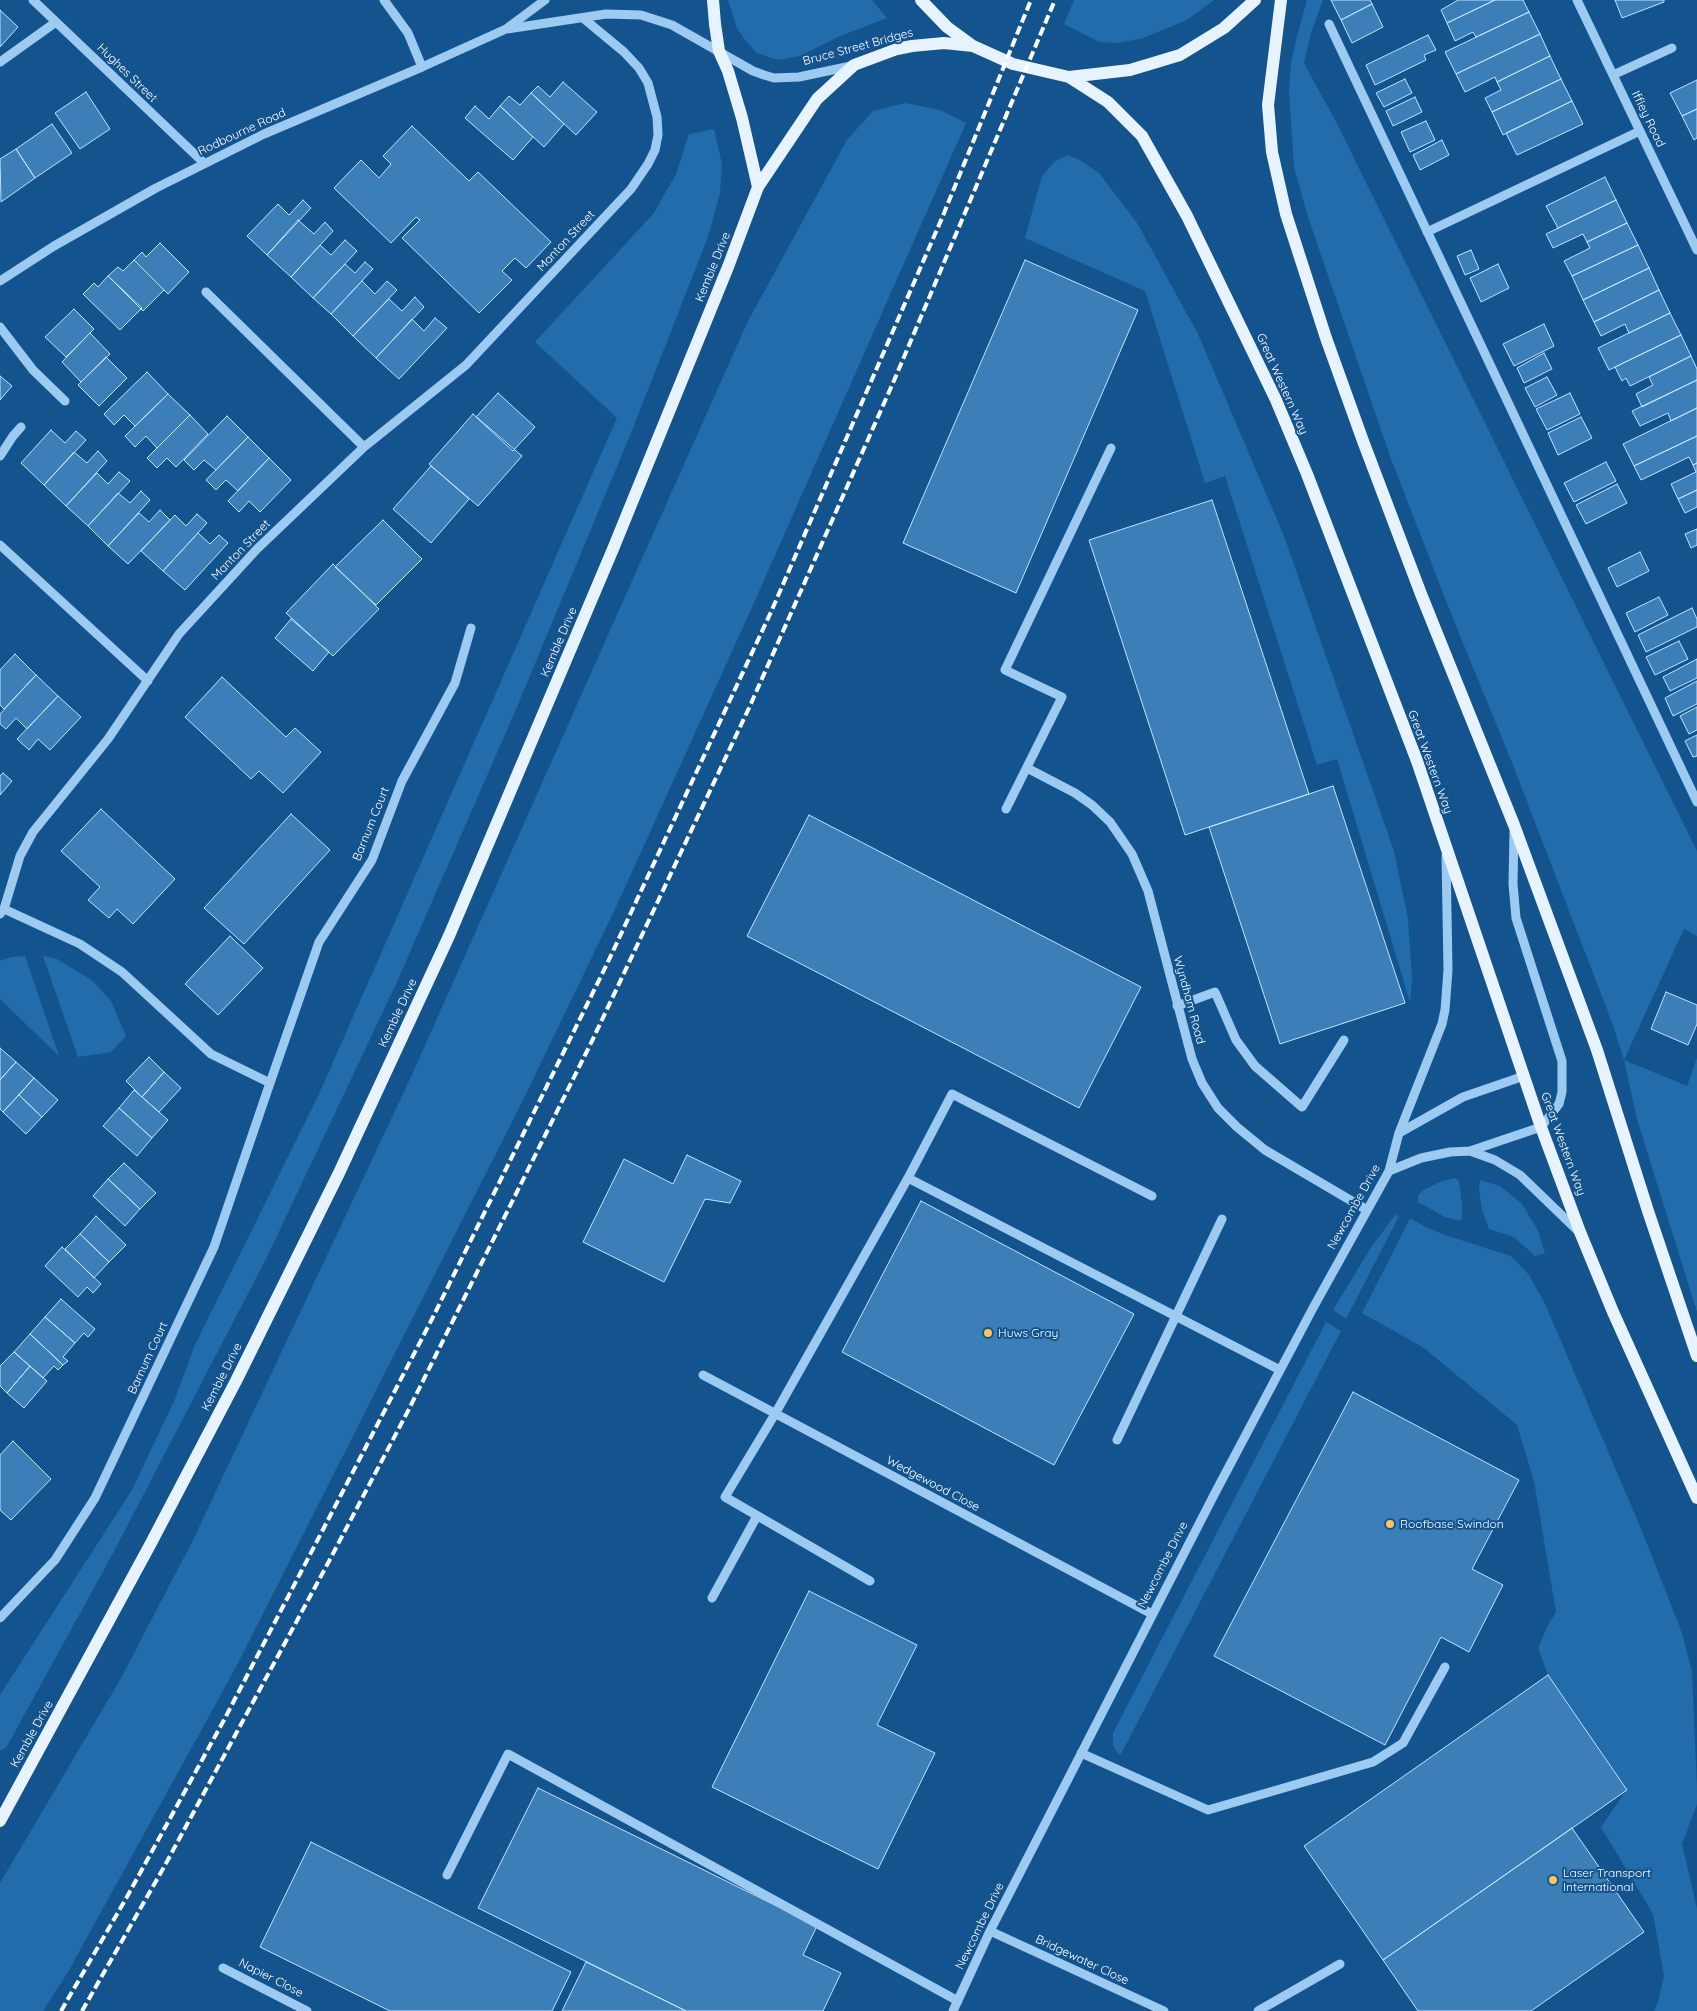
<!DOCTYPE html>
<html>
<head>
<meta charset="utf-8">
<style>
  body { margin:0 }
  canvas { display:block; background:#13538e }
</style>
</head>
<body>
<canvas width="1697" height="2011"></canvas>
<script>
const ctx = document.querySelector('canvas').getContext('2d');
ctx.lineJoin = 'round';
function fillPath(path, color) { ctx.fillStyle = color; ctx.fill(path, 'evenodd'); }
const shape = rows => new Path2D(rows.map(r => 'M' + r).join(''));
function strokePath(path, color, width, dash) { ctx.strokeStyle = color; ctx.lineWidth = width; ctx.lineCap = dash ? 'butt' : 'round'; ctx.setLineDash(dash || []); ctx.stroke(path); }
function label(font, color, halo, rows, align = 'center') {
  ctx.font = font + ' Quicksand,sans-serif'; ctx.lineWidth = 4; ctx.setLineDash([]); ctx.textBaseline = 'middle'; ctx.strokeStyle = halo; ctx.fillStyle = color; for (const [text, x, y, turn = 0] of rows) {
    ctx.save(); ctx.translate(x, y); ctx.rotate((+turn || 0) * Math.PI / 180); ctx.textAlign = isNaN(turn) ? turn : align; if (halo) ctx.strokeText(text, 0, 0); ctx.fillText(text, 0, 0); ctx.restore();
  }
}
fillPath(shape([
  [728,0,872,0,887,18,838,37,800,56,778,60,757,53,746,41,737,28],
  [1074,0,1214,0,1187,20,1143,38,1118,43,1099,42,1064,24],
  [1307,0,1323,0,1311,33,1304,63,1335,120,1697,851,1697,936,1684,929,1624,1060,1687,1086,1697,1058,1697,1312,1637,1119,1624,1060,1613,1025,1511,760,1452,616,1391,459,1308,217,1294,167,1289,90,1291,63,1297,36],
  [905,103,940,110,966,123,753,605,617,905,523,1100,236,1667,68,1972,43,2011,0,2011,0,1883,120,1680,193,1540,410,1079,748,321,847,140,873,111],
  [714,129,722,164,720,193,708,237,633,428,517,707,396,984,267,1257,111,1557,6,1748,0,1750,0,1695,132,1490,175,1399,194,1347,319,1094,617,418,535,342,654,213,676,174,689,134],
  [1067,155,1078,159,1099,173,1137,223,1198,334,1284,536,1394,851,1408,919,1412,979,1410,1002,1337,759,1317,765,1225,476,1205,483,1145,291,1025,238,1042,176,1054,162],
  [25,956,59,1056,0,999,0,961,11,957],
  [43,956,57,959,93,981,111,1001,126,1036,111,1052,78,1057],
  [1455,1178,1459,1181,1462,1206,1462,1219,1460,1221,1445,1217,1418,1202,1418,1195,1425,1189,1442,1181],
  [1480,1180,1500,1186,1522,1204,1538,1231,1545,1253,1535,1256,1514,1237,1489,1229,1482,1210,1479,1190],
  [1395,1215,1399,1216,1346,1319,1333,1310,1370,1249],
  [1410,1218,1426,1227,1445,1235,1511,1256,1529,1275,1545,1304,1642,1531,1682,1633,1692,1672,1697,1787,1697,1804,1682,1844,1697,1909,1697,2011,1654,2011,1658,2002,1664,1976,1653,1914,1601,1827,1627,1789,1548,1675,1538,1648,1547,1627,1556,1612,1534,1481,1517,1425,1424,1348,1362,1313],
  [1326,1322,1341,1331,1120,1756,1113,1745,1113,1733]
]), '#226cac');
const building = shape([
  [1331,0,1370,0,1372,4,1341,20,1331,0],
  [1458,0,1495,0,1447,23,1441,10,1458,0],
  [1495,0,1523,0,1529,12,1476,37,1473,32,1455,41,1447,23,1495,0],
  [1615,0,1664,0,1664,2,1622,18,1615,0],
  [1372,4,1383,27,1352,43,1341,20,1372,4],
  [0,10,18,27,0,47,0,10],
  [1529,12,1540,34,1456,74,1445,52,1529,12],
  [1540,34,1550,56,1497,82,1495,77,1465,92,1456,74,1540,34],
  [1428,35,1436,50,1424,55,1426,60,1375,85,1366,65,1428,35],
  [1550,56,1561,79,1492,112,1485,98,1501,90,1497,82,1550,56],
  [1405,79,1412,93,1384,107,1376,93,1405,79],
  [1561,79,1572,101,1503,135,1492,112,1561,79],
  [1697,80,1697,109,1682,116,1670,93,1697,80],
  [563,82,597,112,576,135,531,93,538,86,550,97,563,82],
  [86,92,110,129,80,149,55,113,86,92],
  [531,93,564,124,544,147,500,106,509,96,520,105,531,93],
  [1415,97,1422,112,1393,126,1386,111,1415,97],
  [1572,101,1583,124,1517,155,1506,133,1572,101],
  [475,106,489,119,500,106,533,137,513,160,465,118,475,106],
  [1697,109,1697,138,1694,140,1682,116,1697,109],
  [1426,121,1435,140,1410,152,1401,132,1426,121],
  [52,124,72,153,35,178,16,149,52,124],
  [412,126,469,181,478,172,551,242,526,268,515,258,502,271,512,280,479,313,402,238,420,220,416,217,391,243,334,188,361,160,379,178,391,164,383,156,412,126],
  [1442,140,1449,155,1420,170,1413,155,1442,140],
  [16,149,35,178,1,202,0,159,16,149],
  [1605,177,1616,200,1558,228,1546,206,1605,177],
  [303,200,311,208,267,255,247,236,278,204,289,215,303,200],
  [1616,200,1627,223,1587,242,1583,234,1553,248,1546,234,1616,200],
  [298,220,314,234,325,222,333,231,291,277,267,255,298,220],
  [1627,223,1638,245,1572,276,1564,261,1590,248,1587,242,1627,223],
  [345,240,357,251,313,298,291,277,320,245,331,255,345,240],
  [160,243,189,272,168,294,134,260,142,252,146,257,160,243],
  [1638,245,1649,268,1583,300,1572,276,1638,245],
  [1471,250,1479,269,1465,275,1457,256,1471,250],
  [134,260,164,290,143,311,108,276,118,267,123,271,134,260],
  [1025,260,1138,310,1016,593,903,543,1025,260],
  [365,262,373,269,331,314,313,298,345,264,355,273,365,262],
  [1498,264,1509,288,1481,302,1470,278,1498,264],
  [1649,268,1659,290,1594,322,1583,300,1649,268],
  [108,276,142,308,120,330,83,294,94,283,98,287,108,276],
  [362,281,375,294,387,281,397,290,353,336,331,314,362,281],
  [1659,290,1670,313,1629,333,1625,324,1601,336,1594,322,1659,290],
  [415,297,424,307,376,358,353,336,389,299,402,311,415,297],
  [74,309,94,329,66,357,45,337,74,309],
  [1670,313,1681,335,1609,370,1598,348,1670,313],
  [435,318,447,328,399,379,376,358,412,319,424,331,435,318],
  [1544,324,1554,346,1514,366,1503,344,1544,324],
  [90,333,110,354,81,382,62,362,90,333],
  [1681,335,1691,356,1630,386,1626,378,1622,381,1615,367,1681,335],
  [1544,353,1552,369,1524,383,1517,368,1544,353],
  [1691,356,1697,369,1697,380,1642,407,1636,394,1653,385,1649,377,1691,356],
  [106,357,127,378,99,406,78,385,106,357],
  [147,372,168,394,135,426,124,415,114,425,104,414,147,372],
  [0,376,12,386,0,400,0,376],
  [1547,377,1557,395,1535,407,1525,388,1547,377],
  [1697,380,1697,408,1671,421,1668,413,1640,426,1632,411,1697,380],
  [498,393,535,427,513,451,476,417,498,393],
  [1570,393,1580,414,1547,430,1536,409,1570,393],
  [168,394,190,415,157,448,146,436,135,447,125,436,168,394],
  [1697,408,1697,436,1634,466,1623,444,1697,408],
  [473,414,522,456,478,506,429,464,473,414],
  [190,415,208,434,176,467,167,458,157,468,147,458,190,415],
  [227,416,248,437,216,470,204,460,194,470,184,460,227,416],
  [1581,417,1592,438,1558,455,1548,433,1581,417],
  [51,430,65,443,76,431,86,440,44,485,21,463,51,430],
  [1697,436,1697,463,1693,465,1689,457,1641,480,1634,466,1697,436],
  [248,437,269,458,238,491,226,480,216,490,206,480,248,437],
  [98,451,107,461,66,506,44,485,74,452,87,463,98,451],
  [269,458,291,480,260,512,249,501,239,512,228,501,269,458],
  [1606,462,1616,481,1574,502,1564,483,1606,462],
  [1697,463,1697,490,1678,499,1671,484,1696,472,1693,465,1697,463],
  [431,466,469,499,431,543,393,509,431,466],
  [119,472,130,481,88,526,66,506,97,473,108,484,119,472],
  [1617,484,1627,503,1586,524,1576,505,1617,484],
  [1697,490,1697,507,1685,513,1678,499,1697,490],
  [141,491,150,500,108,546,88,526,118,493,130,503,141,491],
  [1212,500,1309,794,1185,835,1089,540,1212,500],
  [160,510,170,520,128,564,108,546,139,513,149,522,160,510],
  [197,514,207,523,163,571,141,551,175,515,186,526,197,514],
  [383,520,422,559,376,605,335,567,383,520],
  [1697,529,1697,545,1691,548,1685,534,1697,529],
  [198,533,210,544,219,535,228,543,185,590,163,571,198,533],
  [1640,552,1649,571,1617,587,1608,568,1640,552],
  [333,564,379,609,333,656,286,613,333,564],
  [1659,597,1668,615,1635,632,1626,613,1659,597],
  [1692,608,1697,619,1697,627,1646,652,1638,635,1692,608],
  [291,619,329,652,313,671,275,638,291,619],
  [1679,641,1688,659,1655,675,1646,657,1679,641],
  [15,654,36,675,4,709,0,705,0,670,15,654],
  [1697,659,1697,678,1670,691,1663,677,1697,659],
  [36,675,58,696,27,729,16,718,6,729,0,724,0,714,36,675],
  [222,677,286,737,295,728,321,752,283,793,259,771,251,779,185,717,222,677],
  [1697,681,1697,704,1673,716,1665,698,1697,681],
  [58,696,81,717,50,750,38,739,29,750,17,739,58,696],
  [1697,707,1697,730,1689,734,1680,716,1697,707],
  [1697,735,1697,756,1693,757,1685,741,1697,735],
  [3,773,12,781,0,795,0,776,3,773],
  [1333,786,1405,1003,1280,1044,1209,827,1333,786],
  [101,809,175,879,133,924,117,909,109,918,88,900,100,887,61,851,101,809],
  [291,814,330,850,244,944,204,908,291,814],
  [809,815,1141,987,1079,1108,747,936,809,815],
  [230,936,263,968,218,1015,185,984,230,936],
  [1666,992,1697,1005,1697,1024,1688,1045,1651,1029,1666,992],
  [0,1048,16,1062,0,1080,0,1048],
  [149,1057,164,1072,142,1097,126,1081,149,1057],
  [16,1062,34,1078,3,1112,0,1109,0,1080,16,1062],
  [164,1072,181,1088,159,1112,142,1097,164,1072],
  [34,1078,58,1100,42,1117,19,1095,34,1078],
  [134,1090,168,1120,152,1138,119,1108,134,1090],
  [19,1095,42,1117,26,1134,3,1112,19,1095],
  [119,1108,152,1138,137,1156,103,1126,119,1108],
  [687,1155,741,1181,730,1203,705,1199,664,1282,583,1242,624,1159,673,1184,687,1155],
  [124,1163,156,1193,140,1209,108,1179,124,1163],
  [108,1179,140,1209,125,1226,93,1196,108,1179],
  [921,1201,1134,1314,1054,1465,842,1352,921,1201],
  [96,1216,126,1245,109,1262,80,1234,96,1216],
  [80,1234,109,1262,94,1278,65,1249,80,1234],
  [62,1247,101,1284,93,1293,87,1287,78,1297,45,1266,62,1247],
  [61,1299,95,1329,88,1337,84,1333,75,1343,45,1317,61,1299],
  [45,1317,75,1343,63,1357,68,1361,63,1365,30,1334,45,1317],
  [30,1334,63,1365,58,1370,54,1366,43,1378,14,1352,30,1334],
  [14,1352,30,1366,7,1393,0,1386,0,1366,14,1352],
  [30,1366,47,1381,24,1408,7,1393,30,1366],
  [1353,1392,1519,1480,1472,1569,1503,1585,1469,1652,1441,1637,1385,1745,1214,1656,1353,1392],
  [13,1441,51,1479,11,1520,0,1510,0,1455,13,1441],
  [809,1591,917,1645,877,1725,935,1753,878,1869,712,1787,809,1591],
  [1548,1675,1627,1790,1383,1960,1304,1846,1548,1675],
  [538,1788,817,1926,803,1955,841,1973,823,2011,686,2011,478,1908,538,1788],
  [1572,1828,1644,1932,1531,2011,1418,2011,1383,1960,1572,1828],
  [311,1842,571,1972,552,2011,390,2011,260,1947,311,1842],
  [586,1962,686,2011,562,2011,586,1962]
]);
fillPath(building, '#3c7eb8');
strokePath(building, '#c4e2fc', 1);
strokePath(shape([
  [33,0,204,163],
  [384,0,408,33,422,67],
  [1577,0,1697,250],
  [1329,24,1697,802],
  [507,29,606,14,641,15,672,25,753,71,764,75,774,78,799,77,851,66],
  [0,62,56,22],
  [1613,75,1672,48],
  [1427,232,1640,131],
  [0,281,54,246,156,188,264,134,422,67,506,29,545,0],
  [206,292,364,447],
  [0,327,33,370,65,401],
  [0,456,13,436,21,427],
  [0,545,148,681],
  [1027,768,1075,793,1092,805,1110,822,1132,854,1148,891,1192,1059,1202,1083,1218,1108,1237,1127,1265,1150,1367,1210],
  [1006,809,1062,697,1005,670,1111,448],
  [0,914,4,909,20,856,33,832,108,739,179,634,257,549,364,447,466,365,631,189,648,164,655,150,658,135,657,117,648,83,639,68,624,52,583,18],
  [1177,1006,1215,992,1236,1040,1255,1066,1302,1107,1344,1040],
  [270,1083,319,942,372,860,402,781,455,683,471,628],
  [1399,1133,1463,1097,1524,1076],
  [1470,1151,1541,1127,1559,1104,1562,1092,1562,1061,1516,918,1513,884,1514,832],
  [1389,1171,1421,1158,1450,1152,1470,1151,1495,1160,1520,1175,1578,1231],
  [908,1178,1280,1370],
  [703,1375,1152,1614],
  [1117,1440,1222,1219],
  [870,1581,725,1497,775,1414,908,1178,952,1094,1152,1196],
  [712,1598,757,1516],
  [0,1618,55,1560,95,1498,214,1247,270,1083,211,1054,122,972,80,944,4,909],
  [1081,1753,1208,1810,1373,1762,1403,1743,1445,1667],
  [447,1875,508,1754,958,2001],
  [990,1931,1164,2011],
  [223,1968,307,2011],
  [953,2011,990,1931,1215,1493,1313,1308,1389,1171,1399,1133,1442,1024,1445,1010,1448,970,1446,856],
  [1258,2011,1340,1964]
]), '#9dcaf1', 9);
strokePath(shape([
  [713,0,715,24,719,51,728,71,742,118,758,187],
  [921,0,947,27,973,46,1013,64,1069,77,1130,70,1180,55,1224,28,1255,0],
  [1281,0,1268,105,1272,152,1286,214,1326,338,1363,441,1421,594,1514,825,1597,1050,1648,1211,1697,1356],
  [1069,77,1108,102,1142,136,1187,216,1276,400,1307,474,1417,761,1541,1127,1580,1232,1613,1312,1697,1498],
  [0,1821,150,1545,236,1381,339,1173,449,936,613,549,728,267,758,187,817,99,854,65,897,49,912,46,944,43,973,46]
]), '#e7f3ff', 12);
strokePath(shape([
  [61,2011,128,1895,224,1720,342,1493,432,1319,607,964,771,612,942,218,1031,0],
  [82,2011,164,1867,327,1565,409,1409,592,1041,749,708,893,383,1055,0]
]), '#fff', 4, [9, 4]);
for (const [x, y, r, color] of [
  [988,1333,5,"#ffc35d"],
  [1390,1524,5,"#ffc35d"],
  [1553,1880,5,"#ffc35d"]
]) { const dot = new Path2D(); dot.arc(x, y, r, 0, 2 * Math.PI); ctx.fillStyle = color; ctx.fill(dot); strokePath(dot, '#13538e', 2); }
label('12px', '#fff', '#13538e', [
  ["Bruce Street Bridges",858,47,-15],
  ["Hughes Street",127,73,44],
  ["Iffley Road",1648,119,64],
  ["Rodbourne Road",242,132,-25],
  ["Manton Street",566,241,-47],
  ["Kemble Drive",713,267,-68],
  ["Great Western Way",1282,384,66],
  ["Manton Street",241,550,-46],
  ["Kemble Drive",559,642,-67],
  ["Great Western Way",1430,762,70],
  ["Barnum Court",371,824,-68],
  ["Wyndham Road",1189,1000,75],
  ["Kemble Drive",398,1013,-65],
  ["Great Western Way",1563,1144,70],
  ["Newcombe Drive",1354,1207,-61],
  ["Barnum Court",148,1358,-65],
  ["Kemble Drive",222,1377,-63],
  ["Wedgewood Close",933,1484,28],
  ["Newcombe Drive",1163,1565,-63],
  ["Kemble Drive",32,1734,-61],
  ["Newcombe Drive",980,1926,-64],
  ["Bridgewater Close",1082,1960,25],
  ["Napier Close",271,1978,27]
]);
label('12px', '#fff', '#13538e', [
  ["Huws Gray",998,1333],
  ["Roofbase Swindon",1400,1524],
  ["Laser Transport",1563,1873],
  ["International",1563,1887]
], 'left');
</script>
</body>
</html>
